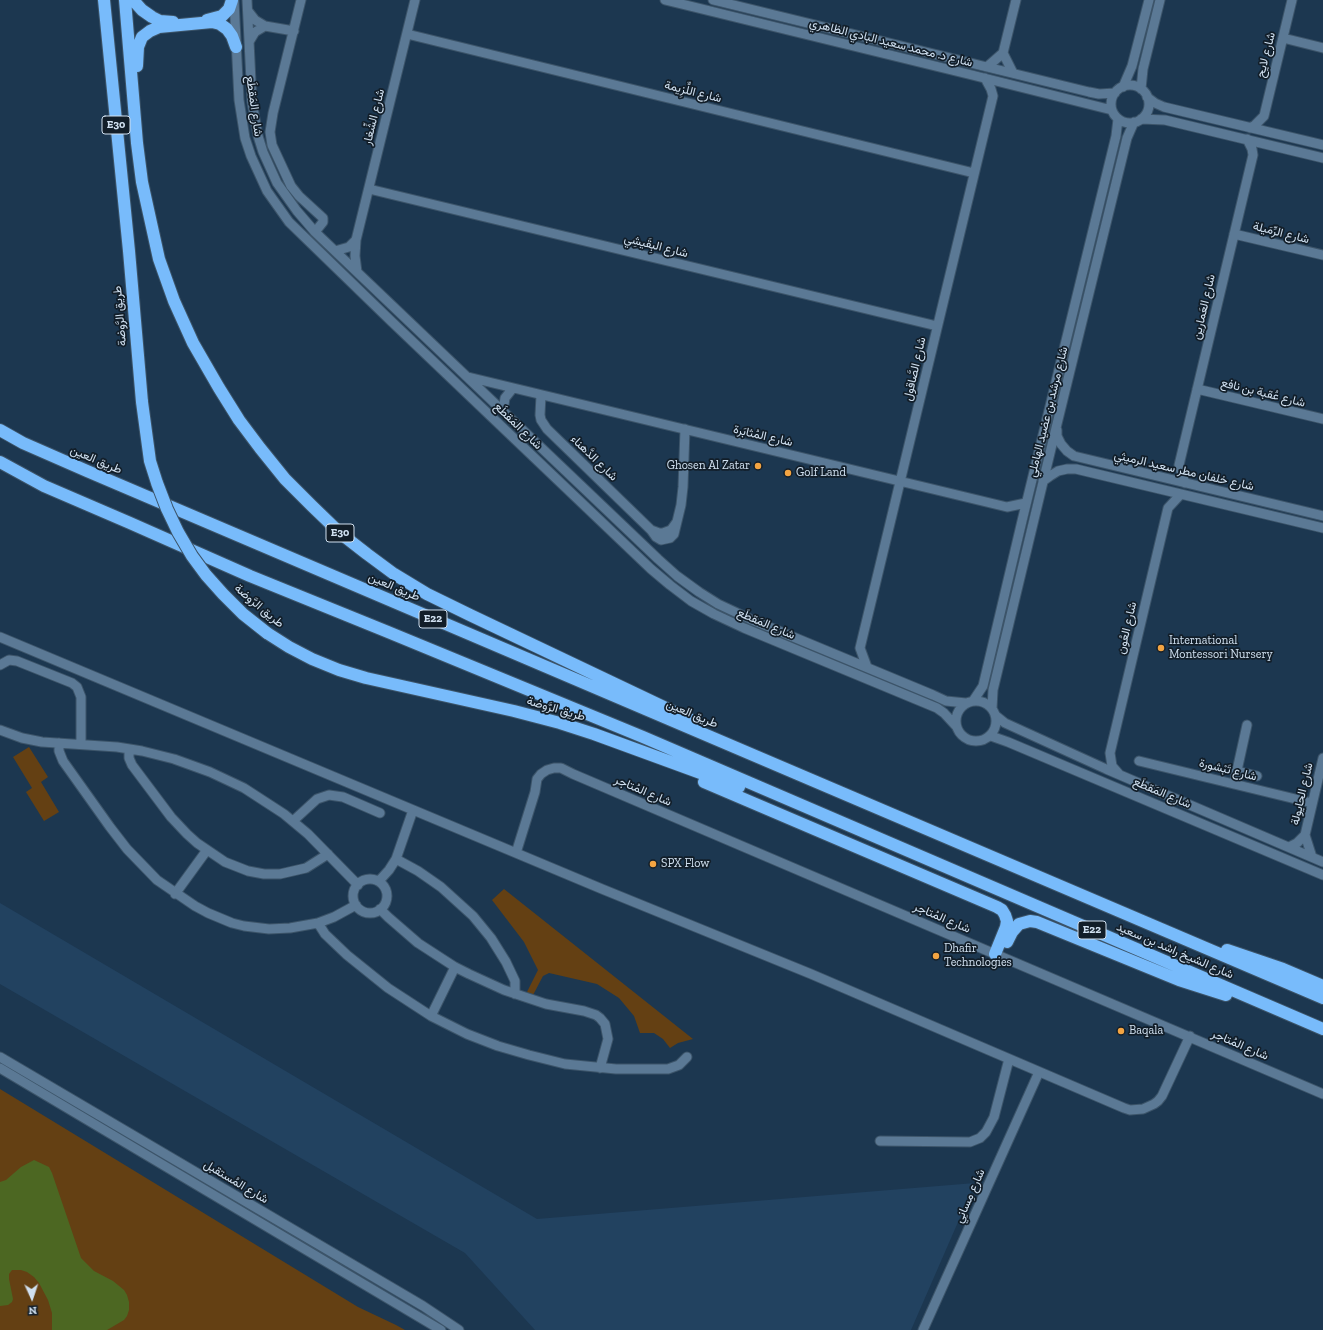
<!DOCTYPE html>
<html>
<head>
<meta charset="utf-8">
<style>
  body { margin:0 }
  #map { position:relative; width:1323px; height:1330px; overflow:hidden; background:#1c3750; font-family:"Zilla Slab",serif }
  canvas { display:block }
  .north { position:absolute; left:12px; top:1278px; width:40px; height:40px; -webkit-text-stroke:3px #121e29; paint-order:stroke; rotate:177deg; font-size:11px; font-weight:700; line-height:16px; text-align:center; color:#d0e0f0 }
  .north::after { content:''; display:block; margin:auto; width:14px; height:18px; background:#d0e0f0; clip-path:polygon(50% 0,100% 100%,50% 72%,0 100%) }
</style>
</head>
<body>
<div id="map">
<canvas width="1323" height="1330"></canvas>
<div class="north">N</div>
</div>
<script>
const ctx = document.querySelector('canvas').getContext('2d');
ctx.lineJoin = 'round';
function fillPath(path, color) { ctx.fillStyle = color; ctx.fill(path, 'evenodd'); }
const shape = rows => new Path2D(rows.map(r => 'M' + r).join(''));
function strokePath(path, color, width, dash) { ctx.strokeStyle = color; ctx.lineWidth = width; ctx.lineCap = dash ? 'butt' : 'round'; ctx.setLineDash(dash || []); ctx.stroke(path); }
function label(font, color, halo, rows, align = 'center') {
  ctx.font = font + ' "Zilla Slab",Vazirmatn,serif'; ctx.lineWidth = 3.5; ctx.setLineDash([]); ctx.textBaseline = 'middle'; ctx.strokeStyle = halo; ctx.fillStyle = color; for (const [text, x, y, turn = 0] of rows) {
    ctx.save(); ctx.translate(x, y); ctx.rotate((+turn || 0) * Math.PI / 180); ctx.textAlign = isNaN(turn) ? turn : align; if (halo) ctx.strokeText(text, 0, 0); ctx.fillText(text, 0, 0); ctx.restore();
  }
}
fillPath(shape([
  [0,903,537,1219,975,1183,911,1330,535,1330,465,1253,0,984]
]), '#224260');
fillPath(shape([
  [29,747,48,777,41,782,59,812,44,821,26,792,32,788,13,757],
  [504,889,693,1039,678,1043,670,1048,663,1039,654,1033,640,1033,634,1016,619,998,597,984,549,973,543,976,532,997,526,994,538,970,524,942,492,900],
  [0,1089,358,1307,396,1325,405,1330,0,1330]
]), '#644013');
fillPath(shape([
  [34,1160,49,1167,52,1173,81,1258,94,1271,113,1281,124,1290,127,1295,129,1302,129,1310,127,1316,124,1320,107,1330,52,1330,52,1313,48,1300,39,1283,34,1277,27,1272,21,1270,12,1270,9,1274,9,1279,13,1299,12,1302,8,1305,0,1306,0,1182,6,1180,21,1167]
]), '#4c6722');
const minor = shape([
  [234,0,239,100,245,138,251,156,267,191,289,222,390,320,651,569,670,585,691,601,714,614,744,628,937,708,944,713,956,726],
  [247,0,252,102,258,136,263,152,277,183,297,211,315,232,658,559,677,576,699,592,718,604,750,619,933,695,946,701,966,703],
  [301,0,273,113,270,132,272,145,291,186,299,196,323,218,323,222,315,232],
  [665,0,972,75,1112,110],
  [713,0,1089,92,1099,94,1115,93],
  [248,11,255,20,265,26,294,31],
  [407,34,974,173],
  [1283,38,1323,48],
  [249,42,255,32,265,26],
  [1003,53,1013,73],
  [987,67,1003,53,1016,0],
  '1111 104a19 19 0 1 1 38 0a19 19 0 1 1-38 0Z',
  [1123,87,1132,66,1149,0],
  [1141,89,1143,69,1160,0],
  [1147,97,1155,103,1164,107,1323,145],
  [1141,119,1165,120,1323,158],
  [1250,128,1255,125,1264,116,1292,0],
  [369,189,937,326],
  [1234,234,1323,255],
  [335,251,349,247,356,240],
  [357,272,355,256,356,240,415,0],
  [468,377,1007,507,1026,503],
  [1197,389,1323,419],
  [541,395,540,415,541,420,547,429,651,530,656,537,661,540,670,538,674,534,681,505,683,487,685,429],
  [503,411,505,398,513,388],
  [1057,430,1057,436,1061,444,1067,451,1074,456,1323,516],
  [1043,481,1050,476,1058,471,1067,469,1076,469,1323,528],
  [1185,483,1179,465,1253,155,1252,149,1247,139],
  [651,530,659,533,663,533,671,530,676,523],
  [0,637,602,889,811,974,1124,1108,1130,1110,1143,1109,1154,1104,1158,1101,1162,1096,1190,1036],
  [0,665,9,660,17,661,72,683,77,687,81,697,81,744],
  [867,667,860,648,993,96,991,89,985,78],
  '956 721a20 20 0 1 1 40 0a20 20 0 1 1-40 0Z',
  [973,701,983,686,1022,521,1116,136,1118,119],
  [992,709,993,690,1056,428,1127,138,1134,122],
  [995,715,1005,723,1106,769,1323,862],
  [0,730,22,738,42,742,117,747,142,751,174,759,210,772,244,788,284,814,308,834,358,885],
  [991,736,1008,742,1323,875],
  [59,743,59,751,63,761,110,827,127,849,157,880,195,906,208,913,232,923,244,926,269,929,290,928,318,923,334,917,356,905],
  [129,749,129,758,132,765,171,817,187,834,197,843,225,862,248,871,264,874,280,874,306,868,328,854],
  [1139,761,1312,803],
  [1236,771,1257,776],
  [1119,774,1112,766,1110,753,1168,508,1181,494],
  [1234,784,1247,725],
  [293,821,317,799,329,795,343,797,380,813],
  [1305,835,1312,857],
  [1289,847,1297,843,1305,835,1323,758],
  [516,853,535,792,537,779,541,774,547,770,554,768,561,768,573,774,1323,1094],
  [396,859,418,871,441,887,473,916,491,938,506,962,515,981,515,994],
  '353 896a17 17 0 1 1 34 0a17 17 0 1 1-34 0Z',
  [379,881,389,870,396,859,413,810],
  [175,894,207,850],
  [380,909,388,917,418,943,455,967,469,974,504,990,546,1004,584,1011,596,1015,600,1018,605,1024,608,1039,600,1068],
  [318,923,325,934,347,955,388,988,431,1016,467,1034,498,1046,529,1055,565,1064,616,1069,668,1069,679,1065,687,1057],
  [431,1016,455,967],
  [0,1057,423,1306,459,1330],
  [0,1068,441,1330],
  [880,1141,970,1142,980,1138,986,1132,994,1117,1009,1059],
  [923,1330,1039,1072]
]);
const highway = shape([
  [104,0,129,251,142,402],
  [125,0,137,143,142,182,159,259,174,301,193,343,219,388,239,420,260,448,285,479,312,506,340,533,367,554,394,574,427,594,470,615,691,720],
  [133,0,142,10,152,17,160,21,173,22],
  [207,20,222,16,229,9,232,0],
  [137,66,138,47,142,37,150,31,159,27,212,22,220,24,227,29,232,36,236,47],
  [0,430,23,443,87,471,1323,998],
  [0,462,44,486,130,523,250,576,388,632,643,737,1323,1029],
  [267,633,289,647,312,659,339,670,366,678,514,711,560,723,594,734,739,787],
  [704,782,997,907,1002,910,1005,915,1007,921,1006,927,995,954],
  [1007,942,1012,932,1019,924,1030,921,1037,922,1179,980,1226,995],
  [1227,950,1283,969,1323,986]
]);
strokePath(minor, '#3c5469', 11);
strokePath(highway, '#3c5469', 14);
strokePath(minor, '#5b7995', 9);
strokePath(highway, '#78bbfb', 12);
const highwayBridge = shape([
  [142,402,150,461,157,483,167,509,178,532,192,556,206,575,223,594,243,614,267,633]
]);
strokePath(highwayBridge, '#3c5469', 14, []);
strokePath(highwayBridge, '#78bbfb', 12);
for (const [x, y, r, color] of [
  [758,466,4,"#f3a442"],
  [788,473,4,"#f3a442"],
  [1161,648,4,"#f3a442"],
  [653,864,4,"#f3a442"],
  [936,956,4,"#f3a442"],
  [1121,1031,4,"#f3a442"]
]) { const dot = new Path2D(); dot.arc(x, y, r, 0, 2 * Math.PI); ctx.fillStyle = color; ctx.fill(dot); strokePath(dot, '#121e29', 1.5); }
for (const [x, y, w] of [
  [116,125,28],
  [340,533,28],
  [433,619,28],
  [1092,930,28]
]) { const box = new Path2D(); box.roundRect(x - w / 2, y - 9, w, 18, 3); ctx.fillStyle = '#121e29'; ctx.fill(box); strokePath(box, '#d0e0f0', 1); }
label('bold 11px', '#d0e0f0', null, [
  ["E30",116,125],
  ["E30",340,533],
  ["E22",433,619],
  ["E22",1092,930]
]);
label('12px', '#d0e0f0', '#121e29', [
  ["شارع د. محمد سعيد البادي الظاهري",891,43,14],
  ["شارع لايح",1266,55,-76],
  ["شارع اللِّزِيمة",693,92,14],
  ["شارع المَقطَع",254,106,82],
  ["شارع الشِّغار",374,117,-76],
  ["شارع الرِّمَيلة",1281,233,14],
  ["شارع البِقَيشِي",656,246,14],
  ["شارع العَمارين",1204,307,-77],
  ["طريق الرَّوضة",120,316,-95],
  ["شارع الصَّاقول",915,369,-77],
  ["شارع عُقبة بن نافع",1263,393,14],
  ["شارع مرشد بن عضيد الهاملي",1048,412,-76],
  ["شارع المَقطَع",518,426,44],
  ["شارع المُثابَرة",763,436,13],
  ["شارع الدَّهناء",594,458,44],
  ["طريق العين",96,460,23],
  ["شارع خلفان مطر سعيد الرميثي",1184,471,13],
  ["طريق العين",394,587,23],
  ["طريق الرَّوضة",259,606,40],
  ["شارع المَقطَع",766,624,23],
  ["شارع العُون",1127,628,-77],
  ["طريق الرَّوضة",556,709,16],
  ["طريق العين",692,714,23],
  ["شارع تَبْشورة",1228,770,14],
  ["شارع المُتاجر",643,791,23],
  ["شارع المَقطَع",1162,793,23],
  ["شارع الحايولة",1302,794,-77],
  ["شارع المُتاجر",942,918,23],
  ["شارع الشيخ راشد بن سعيد",1175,951,23],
  ["شارع المُتاجر",1240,1045,23],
  ["شارع المُستقبل",236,1182,31],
  ["شارع مِسانِي",970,1196,-66]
]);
label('12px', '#d0e0f0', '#121e29', [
  ["Ghosen Al Zatar",750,466,"right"],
  ["Golf Land",796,473],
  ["International",1169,641],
  ["Montessori Nursery",1169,655],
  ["SPX Flow",661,864],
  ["Dhafir",944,949],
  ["Technologies",944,963],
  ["Baqala",1129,1031]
], 'left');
</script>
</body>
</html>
